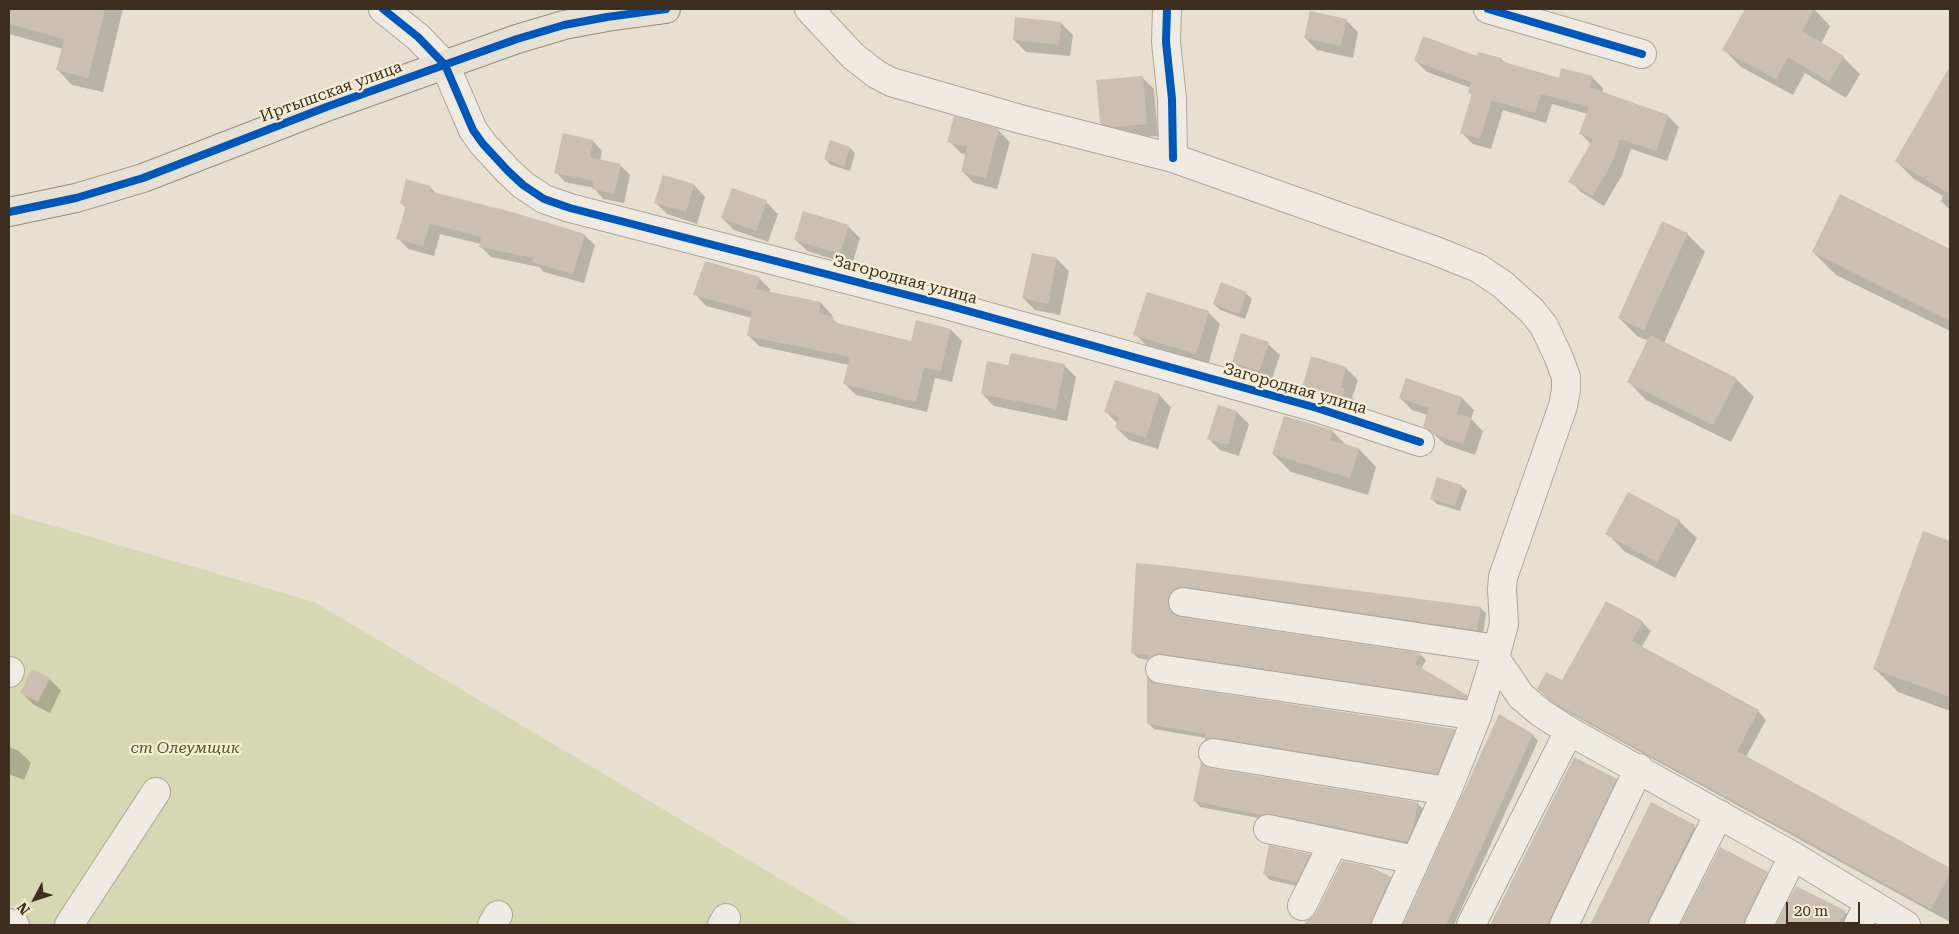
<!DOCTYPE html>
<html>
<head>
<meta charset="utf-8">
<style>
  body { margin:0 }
  #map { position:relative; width:1959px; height:934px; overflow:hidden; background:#e7e0d1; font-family:"Roboto Serif",serif }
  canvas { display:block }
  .frame { position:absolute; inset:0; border:10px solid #3d2e20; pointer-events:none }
  .north { position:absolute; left:10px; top:874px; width:50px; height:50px; -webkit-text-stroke:4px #f7eed8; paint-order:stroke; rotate:230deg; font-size:14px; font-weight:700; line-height:20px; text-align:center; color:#3d2e20 }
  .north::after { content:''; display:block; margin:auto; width:18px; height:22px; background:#3d2e20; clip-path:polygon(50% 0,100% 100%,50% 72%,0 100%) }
  .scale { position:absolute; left:1786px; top:902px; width:74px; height:22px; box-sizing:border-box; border:2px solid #3d2e20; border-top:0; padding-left:6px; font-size:15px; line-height:18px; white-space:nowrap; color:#3d2e20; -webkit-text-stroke:4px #f7eed8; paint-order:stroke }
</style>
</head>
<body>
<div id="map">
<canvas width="1959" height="934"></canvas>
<div class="frame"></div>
<div class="north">N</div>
<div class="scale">20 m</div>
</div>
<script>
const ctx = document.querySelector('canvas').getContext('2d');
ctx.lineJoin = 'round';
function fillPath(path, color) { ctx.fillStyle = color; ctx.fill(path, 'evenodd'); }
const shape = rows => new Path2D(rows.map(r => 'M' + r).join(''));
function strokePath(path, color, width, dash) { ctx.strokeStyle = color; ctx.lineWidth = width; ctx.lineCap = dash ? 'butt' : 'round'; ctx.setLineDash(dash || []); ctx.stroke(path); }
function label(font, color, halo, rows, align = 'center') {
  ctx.font = font + ' "Roboto Serif",serif'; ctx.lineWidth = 4.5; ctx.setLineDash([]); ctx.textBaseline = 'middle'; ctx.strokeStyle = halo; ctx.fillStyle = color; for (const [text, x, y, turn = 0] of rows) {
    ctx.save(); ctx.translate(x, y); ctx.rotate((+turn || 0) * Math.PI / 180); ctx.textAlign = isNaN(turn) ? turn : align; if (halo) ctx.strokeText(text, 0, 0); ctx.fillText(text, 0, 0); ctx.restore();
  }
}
fillPath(shape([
  [9,513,314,602,858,925,9,925]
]), '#d6d7b3');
fillPath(shape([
  [9,9,123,9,103,92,72,85,58,70,63,49,9,34],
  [1746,9,1814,9,1830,26,1821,44,1843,57,1860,74,1846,98,1805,73,1793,95,1741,67,1724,50],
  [1346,20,1358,32,1353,58,1317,50,1305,38],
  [1061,23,1073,35,1070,56,1026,52,1014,40],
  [1478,58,1501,59,1506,63,1560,79,1592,77,1603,88,1602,93,1668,116,1679,127,1667,161,1631,149,1622,175,1604,206,1581,192,1570,181,1591,144,1581,134,1588,114,1552,104,1546,123,1503,110,1491,149,1473,144,1462,133,1473,96,1470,93,1471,88,1427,72,1416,61],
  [1950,69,1950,210,1941,201,1943,196,1914,179,1896,161],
  [1142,77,1154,89,1158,136,1127,138,1113,135,1101,123],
  [998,130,1010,142,997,189,974,183,962,171,966,155,961,153,949,141],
  [593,141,602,151,600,161,620,165,630,175,624,203,603,199,594,188,565,182,556,172],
  [850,148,855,153,850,171,831,165,825,159],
  [694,185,705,197,697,224,667,214,655,202],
  [430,187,438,195,584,235,595,245,584,283,544,272,539,267,491,257,480,246,481,244,440,234,434,256,408,249,398,238,406,208,401,203],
  [1841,196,1950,250,1950,331,1836,275,1813,252],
  [766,202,778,214,768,242,734,230,722,218],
  [848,226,860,238,852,265,807,251,795,239],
  [1687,234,1705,252,1664,343,1736,379,1754,397,1731,442,1646,400,1629,382,1649,341,1637,336,1619,318],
  [1033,254,1057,259,1069,271,1060,315,1035,310,1023,298],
  [759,278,770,289,769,293,821,303,832,315,831,318,840,325,912,343,917,321,951,330,962,341,952,382,935,378,927,412,856,395,845,384,849,365,759,346,748,335,752,318,706,306,695,294],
  [1246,293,1252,299,1245,319,1220,310,1214,304],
  [1208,312,1220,324,1208,365,1147,346,1135,334],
  [1268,344,1280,355,1271,382,1245,373,1233,361],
  [1312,358,1346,368,1358,380,1352,398,1356,401,1353,411,1315,399,1303,387],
  [1064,365,1076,377,1067,421,994,406,982,394],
  [1407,380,1462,398,1474,410,1471,419,1483,431,1475,455,1446,445,1424,426,1428,415,1412,410,1400,398],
  [1159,395,1171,407,1158,449,1129,440,1117,428,1118,424,1106,412],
  [1237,412,1249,424,1239,456,1220,450,1208,438],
  [1332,431,1347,446,1359,449,1376,467,1368,495,1291,472,1273,454],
  [1461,486,1467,491,1460,511,1437,504,1431,498],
  [1679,521,1697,538,1675,578,1624,551,1607,533],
  [1924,533,1950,543,1950,711,1898,692,1875,669],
  [1137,564,1480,608,1486,613,1483,635,1173,605,1174,615,1180,619,1421,655,1426,660,1421,669,1466,696,1472,702,1154,665,1148,660,1138,658,1132,652],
  [1606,602,1642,622,1651,631,1641,648,1758,711,1766,720,1746,757,1950,869,1950,922,1560,708,1547,698,1539,689,1563,682],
  [49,679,61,690,50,713,34,705,22,693],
  [1151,683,1455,730,1460,735,1443,779,1212,745,1206,738,1154,729,1148,723],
  [1500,716,1533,735,1538,741,1454,925,1403,925],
  [9,747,19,751,31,763,24,780,9,774],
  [1574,759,1616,780,1622,785,1555,925,1491,925],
  [1210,770,1417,803,1423,809,1418,834,1412,847,1200,807,1195,801],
  [1652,804,1694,826,1700,832,1654,925,1591,925],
  [1270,847,1310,855,1315,861,1302,887,1270,880,1264,874],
  [1721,848,1767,873,1773,878,1750,925,1682,925],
  [1390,878,1396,884,1378,925,1306,925,1308,921],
  [1796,888,1846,913,1852,919,1850,925,1778,925]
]), '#0003');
fillPath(shape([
  [9,9,105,9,88,78,56,70,64,39,9,24],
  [1745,9,1814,9,1802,31,1844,56,1829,82,1788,57,1776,79,1722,50],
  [1310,11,1347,19,1341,46,1304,38],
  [1015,17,1061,22,1059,45,1013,40],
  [1423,36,1477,56,1478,52,1502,58,1501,61,1559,78,1561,68,1593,76,1589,87,1668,115,1656,151,1620,139,1612,163,1592,196,1568,182,1593,139,1579,134,1589,107,1541,94,1535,113,1492,100,1480,139,1460,133,1472,94,1468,93,1471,82,1414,61],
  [1950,66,1950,194,1895,161],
  [1143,76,1147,124,1114,127,1100,123,1096,80],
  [954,116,999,129,986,178,961,172,967,147,947,142],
  [563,133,593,140,590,157,621,164,614,194,592,189,594,181,554,173],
  [830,140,850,147,844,166,824,159],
  [663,175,694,184,686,212,654,203],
  [406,179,431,186,429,191,512,212,585,234,573,274,532,262,533,258,479,247,481,237,430,224,423,246,396,239,406,205,400,203],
  [732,188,767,200,756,231,721,218],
  [1840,194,1950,249,1950,321,1812,252],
  [803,211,849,225,840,254,794,240],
  [1662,221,1688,233,1644,330,1618,318],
  [1032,253,1057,258,1048,304,1022,298],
  [705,261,760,277,756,289,821,302,819,314,834,317,833,322,911,341,916,320,951,329,940,372,924,367,916,402,843,384,850,357,747,336,752,311,693,295],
  [1221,282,1247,292,1239,314,1213,304],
  [1147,292,1209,311,1196,354,1133,335],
  [1241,333,1269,342,1259,371,1232,362],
  [1650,335,1737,378,1713,425,1627,382],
  [1011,353,1065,364,1056,409,981,394,987,361,1008,365],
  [1311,356,1346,367,1340,388,1345,388,1341,400,1302,388],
  [1406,378,1462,397,1457,413,1472,418,1463,444,1433,434,1423,426,1429,408,1399,398],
  [1115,380,1160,394,1146,438,1115,428,1119,417,1104,412],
  [1218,405,1237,411,1228,445,1207,439],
  [1284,416,1333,430,1330,440,1359,448,1350,478,1272,454],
  [1437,477,1462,485,1455,506,1430,499],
  [1628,492,1680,520,1657,562,1605,534],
  [1923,531,1950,541,1950,697,1873,669],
  [1136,563,1169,566,1481,607,1477,630,1185,587,1177,588,1171,592,1168,599,1169,608,1174,614,1181,617,1421,653,1415,664,1467,695,1466,699,1162,654,1154,655,1147,660,1147,655,1131,653],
  [1606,601,1643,621,1632,641,1759,710,1737,751,1950,868,1950,874,1931,909,1556,704,1537,689,1546,672,1562,680],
  [32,669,50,678,38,702,20,693],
  [1147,677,1151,681,1158,684,1455,729,1437,774,1216,738,1205,740,1206,734,1147,724],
  [1499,714,1533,734,1446,925,1403,925],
  [1574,757,1617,779,1547,925,1490,925],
  [1201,762,1210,768,1418,802,1413,828,1407,842,1271,814,1262,815,1193,801],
  [1651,802,1695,825,1649,918,1647,925,1590,925],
  [1269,845,1310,854,1297,882,1263,874],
  [1720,847,1768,872,1745,918,1744,925,1680,925],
  [1342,861,1369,866,1391,877,1372,919,1371,925,1304,925,1307,920,1316,913],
  [1796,886,1846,911,1838,925,1776,925]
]), '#cbbfb2');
const minor = shape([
  [383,9,418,37,445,65,473,130,483,144,508,171,523,185,544,199,570,208,950,306,1317,408,1420,442],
  [809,9,853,56,876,74,891,82,1020,119,1173,158,1436,251,1478,268,1502,284,1532,311,1544,326,1559,358,1566,377,1566,390,1563,406,1503,577,1502,589,1504,624,1495,658,1521,696,1541,713,1569,731,1793,856,1906,925],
  [1167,9,1166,42,1172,99,1173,158],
  [1488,9,1642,54],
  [1183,602,1497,649],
  [1160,669,1477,716],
  [9,673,10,671],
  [1213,753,1447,791],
  [1268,829,1415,860],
  [1302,906,1333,843],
  [9,923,15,925],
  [69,925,156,792],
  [492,925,498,915],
  [722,925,726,918],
  [1386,925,1447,791,1477,716,1495,658],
  [1471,925,1569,731],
  [1564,925,1639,768],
  [1663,925,1719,814],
  [1759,925,1793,856],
  [1858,925,1869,903]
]);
const major = shape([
  [9,212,76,198,143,178,329,106,517,39,564,25,607,17,666,9]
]);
strokePath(minor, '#ada599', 30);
strokePath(major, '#928b80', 30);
strokePath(minor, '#efebe3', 28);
strokePath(major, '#e6e1d4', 28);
strokePath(shape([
  [383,9,418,37,445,65,473,130,483,144,508,171,523,185,544,199,570,208,950,306,1317,408,1420,442],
  [1167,9,1166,42,1172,99,1173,158],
  [1488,9,1642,54],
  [9,212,76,198,143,178,329,106,517,39,564,25,607,17,666,9]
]), '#0057b8', 8);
label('16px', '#3d2e20', '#f7eed8', [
  ["Иртышская улица",331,92,-20],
  ["Загородная улица",905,280,15],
  ["Загородная улица",1295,389,16]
]);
label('italic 16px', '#4d5a26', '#f7eed8', [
  ["ст Олеумщик",185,748]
]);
</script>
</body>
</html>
